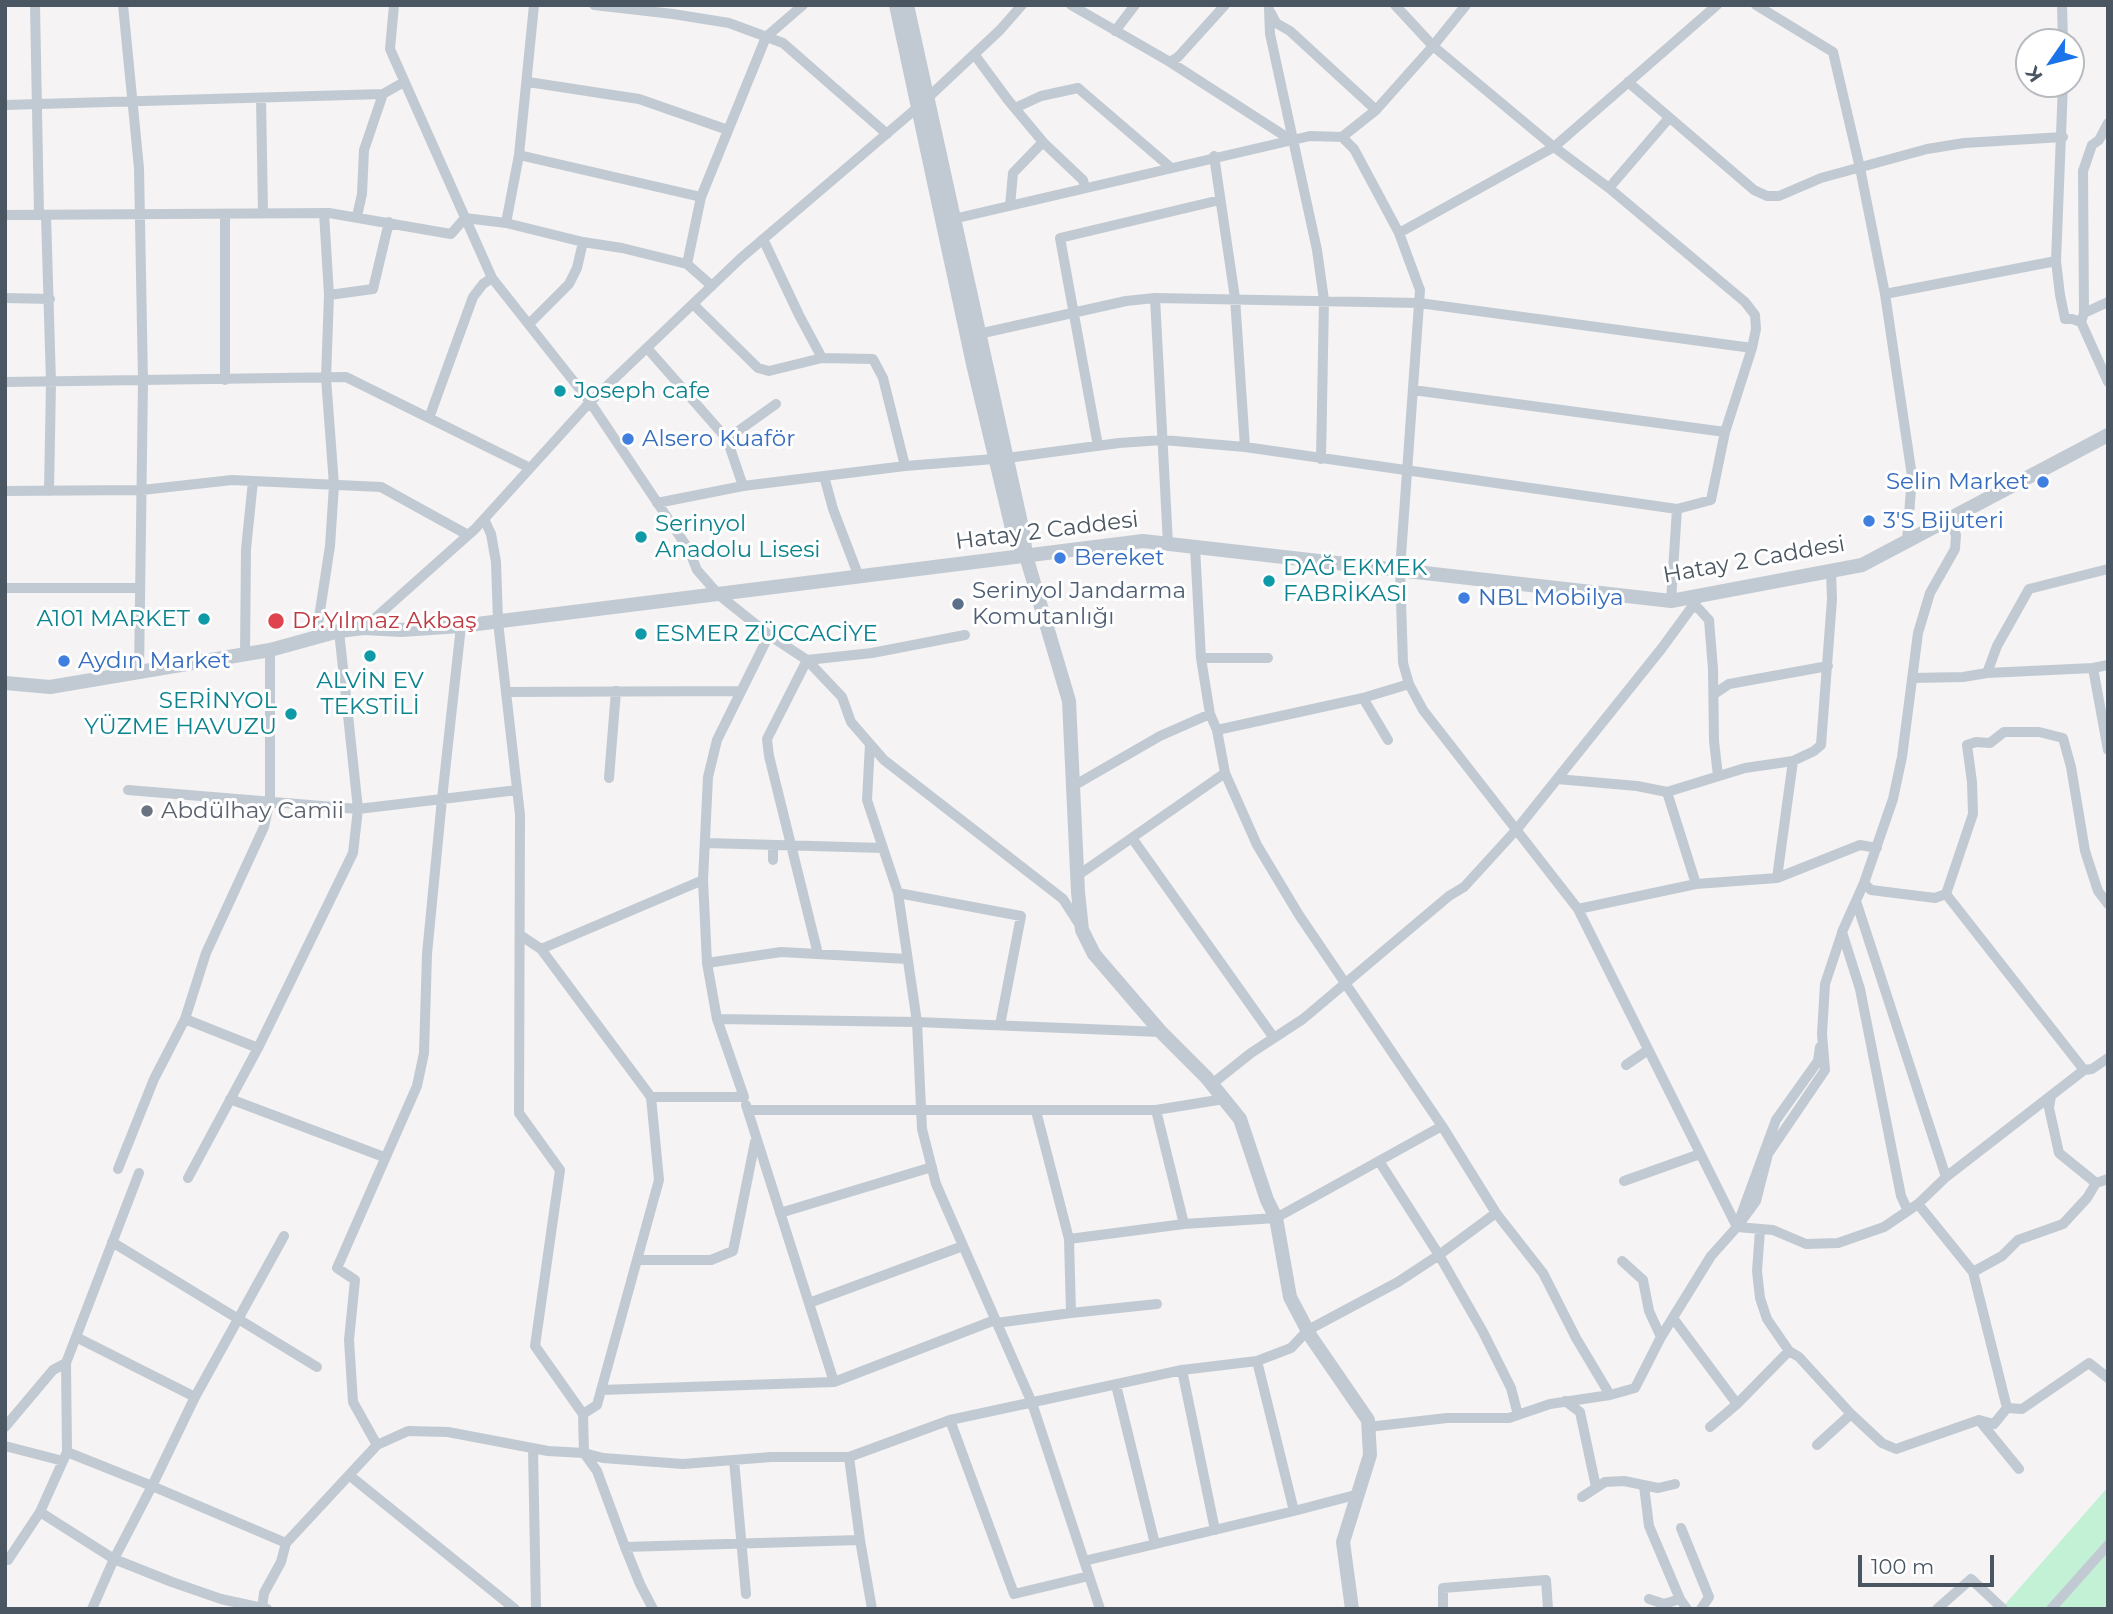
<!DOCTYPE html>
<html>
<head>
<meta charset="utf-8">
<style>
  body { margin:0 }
  #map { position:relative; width:2113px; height:1614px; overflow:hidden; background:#f5f3f3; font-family:Montserrat,sans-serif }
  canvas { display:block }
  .frame { position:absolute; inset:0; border:7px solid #4a5661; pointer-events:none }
  .north { position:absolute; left:2015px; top:28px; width:70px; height:70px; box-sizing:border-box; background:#fff; border:2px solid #b7bbc0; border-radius:50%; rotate:235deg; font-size:19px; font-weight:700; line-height:28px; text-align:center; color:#4a5661 }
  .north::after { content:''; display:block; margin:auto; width:24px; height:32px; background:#1a73e8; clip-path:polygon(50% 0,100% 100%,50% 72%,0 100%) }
  .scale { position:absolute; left:1858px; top:1555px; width:136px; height:32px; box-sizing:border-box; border:4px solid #4a5661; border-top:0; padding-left:9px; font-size:21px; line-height:24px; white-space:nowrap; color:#4a5661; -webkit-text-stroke:5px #fff; paint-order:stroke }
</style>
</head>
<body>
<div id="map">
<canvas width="2113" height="1614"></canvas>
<div class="frame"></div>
<div class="north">K</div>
<div class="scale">100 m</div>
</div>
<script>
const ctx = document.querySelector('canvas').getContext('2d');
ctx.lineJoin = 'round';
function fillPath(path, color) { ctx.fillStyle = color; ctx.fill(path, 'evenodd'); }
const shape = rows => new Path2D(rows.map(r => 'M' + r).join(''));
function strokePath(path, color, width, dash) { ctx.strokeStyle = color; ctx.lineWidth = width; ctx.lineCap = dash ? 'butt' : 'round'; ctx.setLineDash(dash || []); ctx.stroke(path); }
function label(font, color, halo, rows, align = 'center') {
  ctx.font = font + ' Montserrat,sans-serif'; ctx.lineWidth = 6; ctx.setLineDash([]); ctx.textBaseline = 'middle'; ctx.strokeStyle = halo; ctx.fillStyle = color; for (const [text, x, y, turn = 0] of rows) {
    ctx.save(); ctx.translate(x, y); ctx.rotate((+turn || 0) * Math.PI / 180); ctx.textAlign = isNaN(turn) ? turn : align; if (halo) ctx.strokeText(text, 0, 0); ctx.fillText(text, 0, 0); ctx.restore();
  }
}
fillPath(shape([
  [2108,1487,2108,1609,2001,1609]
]), '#c3f1d5');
strokePath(shape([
  [35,5,39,215],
  [123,5,139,168,143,381,139,672],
  [394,5,390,49,492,278,590,402,689,550,697,570,719,595,769,635,807,660,842,697,851,722,884,760,1063,899,1081,927],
  [594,5,673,14,729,23,783,43,887,134],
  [1071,5,1170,62,1291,140],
  [1395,5,1433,46,1554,147,1609,188,1745,302,1755,315,1756,329,1752,348,1725,432,1711,500,1677,509,1671,601],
  [1756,5,1833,52,1860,168,1885,294,1912,476,1907,541],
  [2062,5,2063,42],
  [1269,9,1270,34,1317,250,1324,300,1321,459],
  [1271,13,1276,23,1290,31,1376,110],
  [1115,31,1135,5],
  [974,54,1008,100,1043,142],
  [1170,62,1178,57,1225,5],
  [528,82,639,99,728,130],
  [1628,82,1754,190,1767,196,1779,196,1821,178,1927,149,1964,143,2063,137],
  [2063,84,2056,261,2060,295,2065,319,2072,319,2081,322],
  [261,98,263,213],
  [5,105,383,94,404,82],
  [1015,108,1041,96,1078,88,1170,167],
  [2108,123,2099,140,2092,145,2083,171,2084,313,2081,322,2108,382],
  [1342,137,1376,110,1433,46,1466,5],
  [519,155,701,197],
  [1214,156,1235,298,1245,447],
  [1609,188,1669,118],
  [1010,206,1013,173,1043,142,1083,180,1085,187],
  [225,214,225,380],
  [5,215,329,213,451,234,465,218,506,223,583,242],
  [46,215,51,383,49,491],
  [357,216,362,194,364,150,383,94],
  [949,220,1310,136,1342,137,1354,149,1399,233,1420,290,1400,570,1403,663,1409,684,1423,710,1578,909,1696,884,1777,878,1860,845,1877,848],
  [506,223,519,155,534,5],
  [1399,233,1554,147,1717,5],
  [763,239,799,315,822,358],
  [687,264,701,197,766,37,803,5],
  [1885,294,2056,261],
  [329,295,373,289,389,222],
  [5,298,50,299],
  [1155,298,1419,303,1752,348],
  [693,304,758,368,769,371,822,358,873,359,883,378,905,466],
  [2084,313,2108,302],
  [529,324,569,284,577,268,583,242,622,248,687,264,712,286],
  [974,335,1126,301,1155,298,1168,544],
  [647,348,727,439,743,486,657,503],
  [5,382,346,377,530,468],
  [1413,390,1725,432],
  [429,418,473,297,483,284,492,278],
  [727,439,776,404],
  [1098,446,1060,238,1220,200],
  [824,476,833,509,859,577],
  [743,486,905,466,1007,458,1119,443,1163,440,1245,447,1677,509],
  [5,491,142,490,232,480,381,487,468,535],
  [484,519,491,534,496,562,498,622,520,815,519,1113,560,1170,535,1346,583,1414,584,1453,597,1471,625,1547,860,1540],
  [1949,519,1956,535,1955,549,1930,593,1918,633,1902,757,1893,799,1864,883,1871,890,1935,898,1946,894,1973,814,1972,782,1967,745,1976,742,1990,743,2004,732,2039,732,2063,738,2071,767,2085,851,2098,891,2108,904],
  [5,588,140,588],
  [1693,606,1699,609,1709,620,1713,669,1714,741,1718,776],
  [461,626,442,799,517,790],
  [364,628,475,529,590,402,741,258,918,107,1000,30,1022,5],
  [316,637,330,546,334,485,326,378,329,295,324,213],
  [245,654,246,549,253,481],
  [1201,658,1268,658],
  [2093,668,2108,750],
  [1987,673,1997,646,2029,589,2108,569],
  [1912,678,1963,677,1987,673,2093,668,2108,665],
  [506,692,741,691],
  [1714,694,1729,684,1828,666],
  [1363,698,1388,740],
  [1217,730,1363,698,1409,684],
  [870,744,867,800,898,893,917,1022,922,1129,936,1184,1032,1403,1100,1609],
  [1225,773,1257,845,1299,915,1442,1126,1496,1213,1543,1273,1576,1338,1610,1395],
  [609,778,616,691],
  [1557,779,1637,786,1667,792,1745,768,1793,761,1814,751,1821,745,1832,599,1831,571],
  [1075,785,1160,736,1210,714],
  [128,790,358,809,442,799,427,954,424,1053,417,1086,337,1268,355,1280,349,1340,353,1402,377,1445],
  [1667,792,1696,884],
  [1132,838,1274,1038],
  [706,843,883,848],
  [773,845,773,860],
  [1077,876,1225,773,1217,730,1210,714,1201,658,1195,547],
  [1777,878,1793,761],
  [1864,883,1842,932,1860,989,1901,1196,1908,1211],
  [898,893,1021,916,1000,1025],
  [1946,894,2084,1070],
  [1856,901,1946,1177],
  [1578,909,1737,1227],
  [520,935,541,949,703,880],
  [541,949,651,1097],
  [818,954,769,756,767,739,807,660,872,653,965,635],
  [707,963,781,952,907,959],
  [717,1019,917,1022,1161,1032],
  [258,1048,185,1019,206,953,264,827,270,800,270,650],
  [1626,1065,1648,1050],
  [1212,1084,1251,1053,1303,1019,1449,896,1464,887,1517,829,1662,648,1700,596],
  [2051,1096,2049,1108,2059,1153,2096,1183],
  [230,1099,384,1157],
  [746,1105,834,1382],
  [748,1110,1156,1110,1224,1099],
  [1156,1110,1184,1224],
  [1379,1161,1439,1255,1483,1332,1511,1388,1518,1415],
  [118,1169,154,1079,185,1019],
  [188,1178,258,1048,353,853,358,809,339,631],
  [1624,1181,1700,1154],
  [1918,1204,1973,1272,2002,1256,2018,1240,2063,1224,2087,1198,2096,1183,2108,1179],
  [780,1213,932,1167],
  [1740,1218,1776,1120,1818,1061,1820,1047],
  [1737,1227,1756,1201,1768,1154,1825,1070,1822,1034,1825,984,1842,933],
  [1760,1230,1757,1271,1760,1298,1767,1319,1789,1351,1799,1357,1851,1414,1882,1443,1896,1449,1979,1420],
  [284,1236,195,1397,152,1486,286,1543],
  [1069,1239,1184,1224,1276,1218,1442,1126],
  [112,1242,317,1367],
  [638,1260,711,1260,733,1251,755,1142],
  [1622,1261,1643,1280,1649,1311,1661,1337],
  [1973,1272,2007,1408,1994,1424,1979,1420,2019,1469],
  [809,1303,963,1246],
  [1071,1313,1157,1304],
  [1673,1318,1737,1404,1789,1351],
  [996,1323,1071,1313,1069,1239,1036,1111],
  [76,1337,195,1397],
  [1257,1361,1294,1511,1359,1494],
  [1182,1370,1215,1530],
  [1116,1385,1155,1544],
  [601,1390,834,1382,995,1320],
  [1565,1401,1580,1412,1596,1487],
  [2007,1408,2022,1409,2089,1363,2108,1378],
  [583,1414,597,1405,659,1180,651,1097,744,1097,717,1019,707,963,703,880,708,777,717,740,769,635],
  [950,1420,1014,1594,1089,1576],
  [5,1427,53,1370,66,1363],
  [1368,1427,1447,1418,1509,1418,1550,1404,1610,1395,1635,1388,1661,1337,1711,1256,1737,1227,1773,1230,1806,1244,1838,1243,1884,1227,1918,1204,1946,1177,2084,1070,2092,1069,2108,1058],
  [1710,1427,1737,1404],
  [1817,1445,1851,1414],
  [5,1446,63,1461],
  [533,1448,536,1609],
  [849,1457,860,1540,872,1609],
  [734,1460,746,1594],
  [349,1475,515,1609],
  [1644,1486,1649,1526,1680,1599,1687,1609],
  [1582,1497,1605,1482,1624,1481,1658,1488,1675,1484],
  [40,1512,114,1559,152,1486,67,1452],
  [1681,1528,1709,1597,1701,1609],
  [625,1547,640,1584,653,1609],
  [8,1560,40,1512,67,1452,66,1363,139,1173],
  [1084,1561,1294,1511],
  [1649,1599,1664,1604,1680,1599],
  [92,1609,114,1559,172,1582,221,1599,267,1609],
  [262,1609,264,1593,281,1562,286,1543,377,1445,408,1431,448,1432,548,1451,584,1453,603,1458,683,1464,771,1457,849,1457,950,1420,1182,1370,1257,1361,1291,1348,1308,1330,1398,1282,1439,1255,1496,1213],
  [1443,1609,1443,1588,1546,1580,1548,1609],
  [1937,1609,1971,1579,2003,1609],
  [2051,1609,2108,1545]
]), '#c1cad2', 10);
strokePath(shape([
  [896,5,973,364,1014,537,1023,552],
  [907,5,1023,532,1026,556,1069,701,1078,892,1082,930,1094,954,1161,1032,1206,1077,1240,1119,1267,1200,1276,1218,1290,1297,1311,1337,1368,1420,1370,1455,1343,1542,1352,1609],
  [5,683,50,687,270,650,339,631,364,628,401,630,461,626,1143,541,1671,601,1862,565,2108,435]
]), '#c1cad2', 14);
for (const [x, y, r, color] of [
  [560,391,7,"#0f9aa8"],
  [628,439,7,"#3f7fe0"],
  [2043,482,7,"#3f7fe0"],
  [1869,521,7,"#3f7fe0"],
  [641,537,7,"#0f9aa8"],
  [1060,558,7,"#3f7fe0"],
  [1269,581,7,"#0f9aa8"],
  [1464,598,7,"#3f7fe0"],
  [958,604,7,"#5c6f8a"],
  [204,619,7,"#0f9aa8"],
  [276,621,9,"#e0444e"],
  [641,634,7,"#0f9aa8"],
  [370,656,7,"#0f9aa8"],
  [64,661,7,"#3f7fe0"],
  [291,714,7,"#0f9aa8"],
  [147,811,7,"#6b7280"]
]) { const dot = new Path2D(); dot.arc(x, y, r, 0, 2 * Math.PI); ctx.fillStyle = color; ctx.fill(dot); strokePath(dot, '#fff', 2.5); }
label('23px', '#0d838f', '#fff', [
  ["Joseph cafe",574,391],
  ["Serinyol",655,524],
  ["Anadolu Lisesi",655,550],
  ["DAĞ EKMEK",1283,568],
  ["FABRİKASI",1283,594],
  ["A101 MARKET",190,619,"right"],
  ["ESMER ZÜCCACİYE",655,634],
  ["ALVİN EV",370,681,"center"],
  ["TEKSTİLİ",370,707,"center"],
  ["SERİNYOL",277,701,"right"],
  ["YÜZME HAVUZU",277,727,"right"]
], 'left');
label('23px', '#366cbe', '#fff', [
  ["Alsero Kuaför",642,439],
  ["Selin Market",2029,482,"right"],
  ["3'S Bijuteri",1883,521],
  ["Bereket",1074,558],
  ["NBL Mobilya",1478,598],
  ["Aydın Market",78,661]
], 'left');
label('23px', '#4a5661', '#fff', [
  ["Hatay 2 Caddesi",1047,531,-7],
  ["Hatay 2 Caddesi",1754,560,-10]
]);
label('23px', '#4e5e75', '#fff', [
  ["Serinyol Jandarma",972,591],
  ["Komutanlığı",972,617]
], 'left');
label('23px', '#be3a42', '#fff', [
  ["Dr.Yılmaz Akbaş",292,621]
], 'left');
label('23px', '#5b616d', '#fff', [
  ["Abdülhay Camii",161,811]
], 'left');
</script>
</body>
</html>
